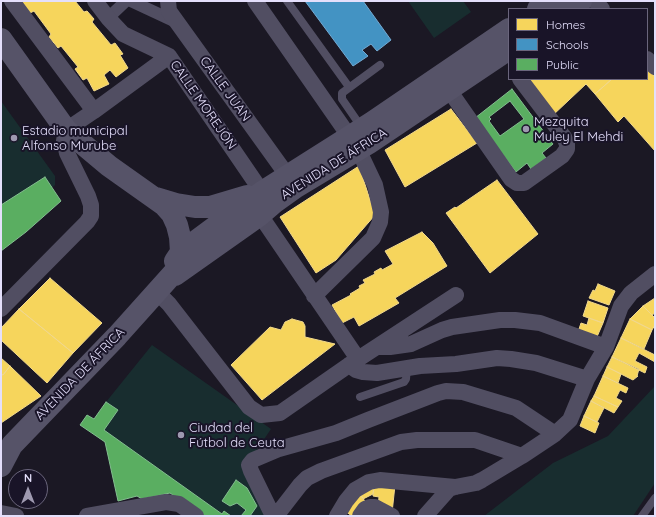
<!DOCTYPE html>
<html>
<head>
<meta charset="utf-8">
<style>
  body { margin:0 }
  #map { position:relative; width:656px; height:517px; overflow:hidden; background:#1b1824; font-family:Quicksand,sans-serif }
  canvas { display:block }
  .frame { position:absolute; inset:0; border:2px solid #e4dffb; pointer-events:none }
  .legend { position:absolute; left:508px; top:8px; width:140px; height:72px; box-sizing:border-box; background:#191428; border:1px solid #6a657c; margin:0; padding:5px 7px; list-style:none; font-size:12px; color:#e4dffb }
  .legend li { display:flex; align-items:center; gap:8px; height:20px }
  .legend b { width:20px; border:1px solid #6a657c }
  .north { position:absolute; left:8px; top:469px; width:40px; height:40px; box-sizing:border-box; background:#191428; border:1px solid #6a657c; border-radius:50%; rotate:0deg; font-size:11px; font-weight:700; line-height:16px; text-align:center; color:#e4dffb }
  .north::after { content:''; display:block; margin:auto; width:14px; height:18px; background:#9e99b0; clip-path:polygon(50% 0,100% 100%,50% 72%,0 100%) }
</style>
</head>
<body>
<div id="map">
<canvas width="656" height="517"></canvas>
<div class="frame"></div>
<ul class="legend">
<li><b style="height:11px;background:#f6d55c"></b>Homes</li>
<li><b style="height:11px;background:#4393c3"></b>Schools</li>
<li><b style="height:11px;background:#5aae61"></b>Public</li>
</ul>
<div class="north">N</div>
</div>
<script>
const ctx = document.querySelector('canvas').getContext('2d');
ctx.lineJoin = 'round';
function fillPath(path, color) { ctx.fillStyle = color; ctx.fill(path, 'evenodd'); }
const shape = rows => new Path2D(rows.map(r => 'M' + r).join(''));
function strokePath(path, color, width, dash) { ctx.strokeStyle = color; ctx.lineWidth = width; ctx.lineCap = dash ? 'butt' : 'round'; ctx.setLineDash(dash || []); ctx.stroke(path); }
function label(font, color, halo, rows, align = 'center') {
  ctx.font = font + ' Quicksand,sans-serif'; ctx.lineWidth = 4; ctx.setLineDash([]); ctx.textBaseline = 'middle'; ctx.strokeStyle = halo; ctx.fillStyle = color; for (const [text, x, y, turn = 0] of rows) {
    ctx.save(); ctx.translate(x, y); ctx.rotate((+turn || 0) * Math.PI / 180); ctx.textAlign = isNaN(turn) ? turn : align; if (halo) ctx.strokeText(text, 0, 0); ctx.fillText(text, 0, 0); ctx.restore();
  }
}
fillPath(shape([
  [408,1,463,1,471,12,434,38],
  [1,101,55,176,55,185,1,239],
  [152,345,271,429,246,466,269,516,203,516,169,493,142,499,137,496,118,501,105,442,80,425,87,415,94,419,106,402],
  [655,386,655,483,633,516,484,516,553,463,608,436]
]), '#182d2f');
const homes = shape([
  [23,1,75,1,84,12,87,11,94,19,92,22,111,45,115,43,123,54,120,55,128,68,116,77,110,70,104,75,109,84,94,91,87,78,83,80,75,69,78,67,61,46,58,48,49,37,51,34,34,11,30,13,22,2,23,1],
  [647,68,655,77,655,151,624,116,618,122,595,94,612,79,647,79,647,68],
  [525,79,612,79,595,94,586,84,552,116,525,79],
  [451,109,477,143,405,187,385,150,451,109],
  [359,166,375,215,336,260,316,273,280,217,359,166],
  [497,180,538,234,490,273,446,213,455,207,456,208,497,180],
  [422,232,433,243,447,266,395,298,399,303,359,326,354,317,342,323,332,305,351,295,350,294,360,288,359,286,365,283,363,280,375,274,374,272,381,268,382,270,393,264,385,251,422,232],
  [50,278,102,323,73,353,19,309,50,278],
  [598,284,615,291,609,305,589,298,593,290,595,291,598,284],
  [655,298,655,313,652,315,643,306,655,298],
  [588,301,608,308,603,323,583,316,588,301],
  [643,306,655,318,655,325,652,330,630,319,643,306],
  [19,309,73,353,47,383,1,340,1,328,19,309],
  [589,318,603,323,596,339,578,332,581,323,587,325,589,318],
  [292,319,303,322,305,326,305,337,335,344,262,400,231,365,270,327,281,330,285,322,292,319],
  [630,319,652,330,644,349,621,338,630,319],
  [621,338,655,355,655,362,639,353,635,361,647,367,645,373,612,357,621,338],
  [612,357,639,369,637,376,638,376,633,380,607,367,612,357],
  [1,358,10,366,3,375,1,374,1,358],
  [10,366,41,396,1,423,1,374,3,375,10,366],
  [607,367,621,374,618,383,603,376,607,367],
  [603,376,628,388,626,393,620,390,616,398,622,401,618,407,594,396,603,376],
  [594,396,618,407,614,413,591,401,594,396],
  [591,401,604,408,597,422,584,416,591,401],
  [584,416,599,423,595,433,580,426,584,416],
  [374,484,395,485,392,513,378,507,379,497,373,496,374,484],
  [374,486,373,494,363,499,359,492,374,486],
  [359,492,366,503,354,516,352,516,342,509,359,492]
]);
fillPath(homes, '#f6d55c');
strokePath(homes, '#f1d88c', 1);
const schools = shape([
  [305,1,363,1,391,40,377,51,371,44,362,50,368,56,353,66,305,1]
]);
fillPath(schools, '#4393c3');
strokePath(schools, '#73aad4', 1);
const public = shape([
  [512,89,553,144,542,153,546,158,531,169,527,163,516,172,475,118,512,89],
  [510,101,524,119,500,136,489,121,491,119,489,117,510,101],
  [45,177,61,201,26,232,1,251,1,205,45,177],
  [106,402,118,410,104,430,222,514,224,511,231,516,203,516,170,493,142,499,137,496,118,501,105,442,80,425,87,415,94,419,106,402],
  [236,480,247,488,257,506,250,516,241,516,246,510,237,503,230,506,222,501,236,480]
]);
fillPath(public, '#5aae61');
strokePath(public, '#83bd8f', 1);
strokePath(shape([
  [287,1,349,87],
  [362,128,342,99,342,93,380,65],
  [360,397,404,382,406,379,407,368],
  [642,516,655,498]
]), '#514e62', 8);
strokePath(shape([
  [131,1,176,22],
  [108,18,126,1]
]), '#514e62', 12);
strokePath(shape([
  [12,1,94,111],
  [95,1,108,18,123,34,169,56,262,192],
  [168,1,169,11,287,175],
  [255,1,349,136],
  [595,1,602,9],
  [647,59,655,67],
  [449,90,511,179,517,183,524,183,562,156,567,149,567,144,564,137,520,79],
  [260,215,358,359],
  [156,291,169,304,249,407,261,415,280,413,349,365,456,295],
  [314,296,373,238,380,222,381,212,375,185,358,149],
  [1,309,87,222,91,216,91,205,88,196,67,153,64,141,66,130,94,111,169,56],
  [377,347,390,347,411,344,442,330,452,327,500,320,515,320,540,323,606,347],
  [349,365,356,370,363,372,377,373,420,366,456,364,497,358,511,359,536,363,587,379],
  [1,513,16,516],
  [87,516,166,502,179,504,196,516],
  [273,516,251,471,249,465,253,460,279,449,336,433,368,420,438,393,446,391,463,392,516,408,555,434],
  [276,516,300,485,307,478,321,471,401,442,417,440,475,440,522,456],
  [337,516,346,501,355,490,369,482,380,480,455,487],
  [360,516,365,509,370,507,375,507,392,516],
  [425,516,449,489,455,487,476,483,482,480,522,456,555,434,570,420,587,379,606,347,621,306,631,293,655,274]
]), '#514e62', 16);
strokePath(shape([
  [538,9,550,1],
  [569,9,581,1],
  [1,39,66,130,109,166,164,205,172,214,177,225,180,237,181,252,178,268,117,336,12,445,1,466],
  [156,198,176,204,195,207,210,207,247,196],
  [175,261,181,252,262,192,371,123,509,29],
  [175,275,260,215,275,202,296,187,369,143,509,49]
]), '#565368', 22);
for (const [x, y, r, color] of [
  [526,129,4,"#9e99b0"],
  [14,138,4,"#9e99b0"],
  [181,435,4,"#9e99b0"]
]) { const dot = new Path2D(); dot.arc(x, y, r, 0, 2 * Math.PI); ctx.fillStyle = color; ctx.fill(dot); strokePath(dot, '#191428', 1.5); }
label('13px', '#e4dffb', '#191428', [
  ["CALLE JUAN",225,89,54],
  ["CALLE MOREJÓN",203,105,55],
  ["AVENIDA DE ÁFRICA",334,164,-32],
  ["AVENIDA DE ÁFRICA",80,374,-46]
]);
label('13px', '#e4dffb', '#191428', [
  ["Mezquita",534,122],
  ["Muley El Mehdi",534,137],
  ["Estadio municipal",22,131],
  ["Alfonso Murube",22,146],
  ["Ciudad del",189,428],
  ["Fútbol de Ceuta",189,443]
], 'left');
</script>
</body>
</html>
